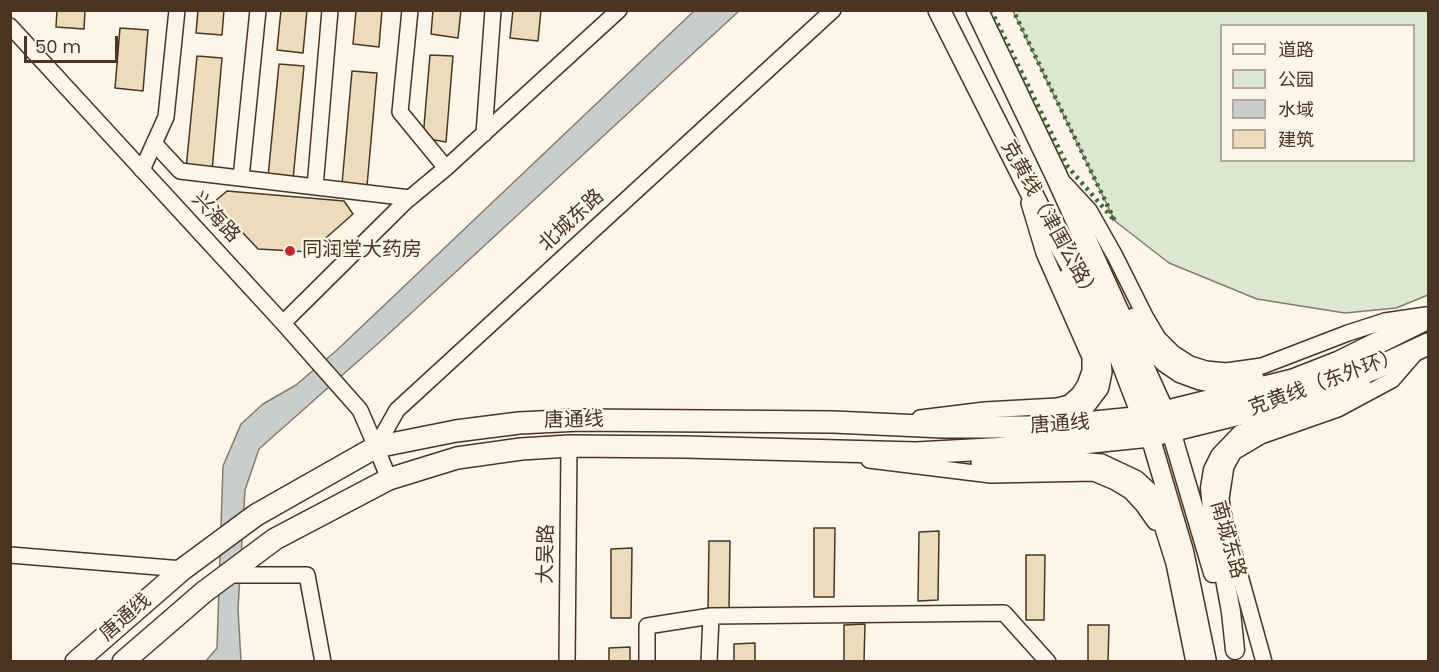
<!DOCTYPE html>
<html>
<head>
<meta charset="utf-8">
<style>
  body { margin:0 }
  #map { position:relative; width:1439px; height:672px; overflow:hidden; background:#fbf6e9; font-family:Poppins,"Noto Sans SC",sans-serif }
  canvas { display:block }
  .frame { position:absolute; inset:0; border:12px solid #4a3520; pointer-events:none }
  .legend { position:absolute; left:1220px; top:24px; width:195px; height:138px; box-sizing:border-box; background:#fbf6e9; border:2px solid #b4a999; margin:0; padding:8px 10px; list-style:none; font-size:18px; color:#4a3520 }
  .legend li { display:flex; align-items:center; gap:12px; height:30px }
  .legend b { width:30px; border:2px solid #b4a999 }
  .scale { position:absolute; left:24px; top:36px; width:94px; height:27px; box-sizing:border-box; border:3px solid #4a3520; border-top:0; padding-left:8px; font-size:18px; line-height:21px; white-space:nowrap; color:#4a3520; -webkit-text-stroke:4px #fbf6e9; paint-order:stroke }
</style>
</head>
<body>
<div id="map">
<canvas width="1439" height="672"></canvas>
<div class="frame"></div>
<ul class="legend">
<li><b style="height:8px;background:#fbf6e9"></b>道路</li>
<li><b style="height:16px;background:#dce7d0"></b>公园</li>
<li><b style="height:16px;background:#c9cecd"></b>水域</li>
<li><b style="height:16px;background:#ecdcbc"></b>建筑</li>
</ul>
<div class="scale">50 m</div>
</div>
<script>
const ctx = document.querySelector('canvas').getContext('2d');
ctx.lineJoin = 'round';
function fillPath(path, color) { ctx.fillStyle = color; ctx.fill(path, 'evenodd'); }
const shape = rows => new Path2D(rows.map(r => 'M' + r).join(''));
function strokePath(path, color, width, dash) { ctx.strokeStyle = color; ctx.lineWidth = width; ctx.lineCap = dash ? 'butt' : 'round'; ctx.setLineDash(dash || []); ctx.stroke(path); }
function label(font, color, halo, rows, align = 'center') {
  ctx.font = font + ' Poppins,"Noto Sans SC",sans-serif'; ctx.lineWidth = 4.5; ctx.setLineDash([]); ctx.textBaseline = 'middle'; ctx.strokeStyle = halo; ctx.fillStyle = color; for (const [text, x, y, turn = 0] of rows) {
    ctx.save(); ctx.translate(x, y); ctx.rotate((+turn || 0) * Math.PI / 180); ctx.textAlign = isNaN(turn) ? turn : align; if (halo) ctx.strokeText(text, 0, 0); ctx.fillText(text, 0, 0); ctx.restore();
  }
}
const green = shape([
  [1013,11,1428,11,1428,295,1396,308,1345,313,1257,299,1169,263,1115,221,1013,11],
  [1222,26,1414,26,1414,160,1222,160,1222,26]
]);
fillPath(green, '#dce7d0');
strokePath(green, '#887966', 1.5);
const water = shape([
  [694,11,739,11,383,339,259,449,245,490,238,609,241,661,205,662,217,648,223,466,241,424,263,404,296,385,337,350,694,11]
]);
fillPath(water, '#c9cecd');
strokePath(water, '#887966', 1.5);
const building = shape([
  [57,10,85,10,84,29,56,27,57,10],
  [198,10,224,10,222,35,196,33,198,10],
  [281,10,307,10,303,53,277,50,281,10],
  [356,10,382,10,379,47,353,44,356,10],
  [433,10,461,10,458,38,431,34,433,10],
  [513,10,541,10,538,41,510,38,513,10],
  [120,28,148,30,143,91,115,88,120,28],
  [430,55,453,56,446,142,423,138,430,55],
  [197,56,222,58,212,171,186,169,197,56],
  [279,64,304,66,293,179,268,177,279,64],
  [352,71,377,73,367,186,342,184,352,71],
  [227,191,344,201,353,214,310,252,258,249,214,202,227,191],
  [814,528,835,528,834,597,814,597,814,528],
  [939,531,938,600,918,601,919,532,939,531],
  [709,541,730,541,729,610,708,610,709,541],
  [632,548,631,618,611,618,611,549,632,548],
  [1026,555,1045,555,1044,620,1026,620,1026,555],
  [865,624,864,662,844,662,844,625,865,624],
  [1088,625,1109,625,1108,662,1088,662,1088,625],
  [755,643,755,662,734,662,734,644,755,643],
  [630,647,630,662,609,662,609,648,630,647]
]);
fillPath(building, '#ecdcbc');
strokePath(building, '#4a3520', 1.5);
const minor = shape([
  [410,10,400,112,446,168],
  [10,26,283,323,360,410,376,447],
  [484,134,493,10],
  [154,143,180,171,410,198],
  [142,170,166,117,177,10],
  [241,178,258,10],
  [1065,184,1089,210,1115,256,1145,316,1158,338,1173,353,1190,364,1206,369,1226,371,1262,366,1348,333,1385,321,1426,315],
  [315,187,330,10],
  [283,323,405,202,446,168,619,10],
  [920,418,985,410,1057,406,1069,403,1079,394,1085,385,1090,371,1090,357,1044,253,1029,203],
  [869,460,991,475,1094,473,1115,482,1130,491,1143,505,1155,522],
  [389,479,376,447,397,410,833,10],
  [10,555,183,569],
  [226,575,307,575,323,662],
  [567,662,569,446],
  [647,662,647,626,711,616],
  [709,662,711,616,1004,613,1048,662],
  [1264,662,1224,518,1221,499,1226,466,1234,452,1261,436,1338,409,1392,380,1418,350]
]);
const major = shape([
  [1171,431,1213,573],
  [1150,436,1184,551,1207,662],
  [1235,650,1231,612,1212,508,1210,488,1213,470,1220,456,1241,434,1338,394,1362,379]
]);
const highway = shape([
  [939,10,1041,212,1095,306,1119,354,1148,430],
  [977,10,1056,175,1169,424],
  [1134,319,1153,349,1165,361,1181,372,1200,379,1222,383,1253,378],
  [1051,417,1067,416,1086,403,1098,387,1101,372,1100,359,1094,342,1067,280],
  [982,463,1065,462,1101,465,1135,481,1148,493,1161,512,1177,563,1197,662],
  [76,662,183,569,256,515,376,447,456,431,519,423,580,420,833,422,943,427,1045,427,1144,417,1293,380,1339,362,1428,318],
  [123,662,204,592,275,539,389,479,457,458,521,449,569,446,685,447,916,453,1063,445,1150,436,1276,405,1374,369,1428,344]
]);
strokePath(minor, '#4a3520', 18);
strokePath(major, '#4a3520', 21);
strokePath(highway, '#4a3520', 24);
strokePath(minor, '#fbf6e9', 15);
strokePath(major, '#fbf6e9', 18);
strokePath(highway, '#fbf6e9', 21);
strokePath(shape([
  [991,10,1068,167,1115,221,1013,10]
]), '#436837', 4.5, [3, 4.5]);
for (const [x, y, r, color] of [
  [290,251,6,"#c62828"]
]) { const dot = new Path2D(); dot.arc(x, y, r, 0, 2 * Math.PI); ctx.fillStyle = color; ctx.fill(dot); strokePath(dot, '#fbf6e9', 2); }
label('20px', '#4a3520', '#fbf6e9', [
  ["兴海路",215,218,47],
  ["北城东路",572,221,-43],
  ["克黄线（津围公路）",1049,221,61],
  ["克黄线（东外环）",1325,383,-20],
  ["唐通线",574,421,-1],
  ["唐通线",1060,425,-4],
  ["南城东路",1227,540,74],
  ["大吴路",547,554,-89],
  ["唐通线",126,618,-41]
]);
label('20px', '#4a3520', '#fbf6e9', [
  ["同润堂大药房",302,251]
], 'left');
</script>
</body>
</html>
